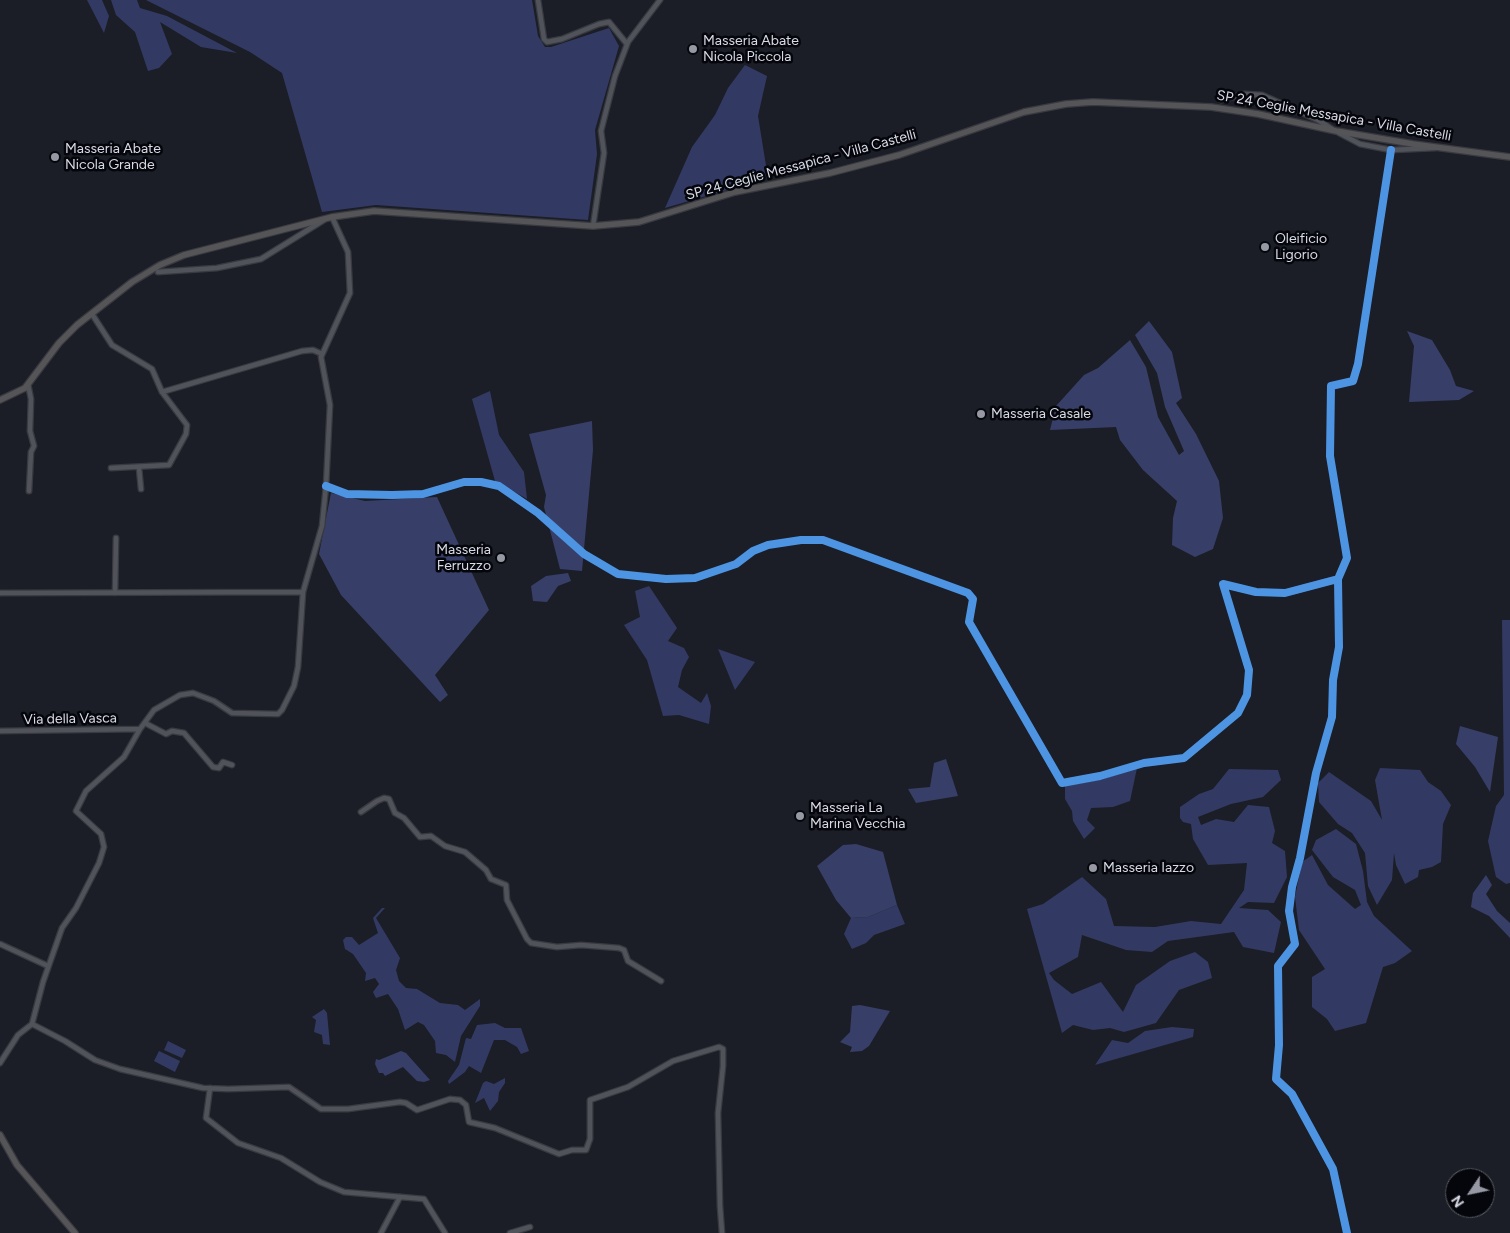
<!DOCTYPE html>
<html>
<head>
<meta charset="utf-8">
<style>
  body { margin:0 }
  #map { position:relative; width:1510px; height:1233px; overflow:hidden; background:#1b1e26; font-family:Figtree,sans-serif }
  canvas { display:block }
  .north { position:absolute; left:1445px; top:1168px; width:50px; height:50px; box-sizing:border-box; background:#05060c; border:1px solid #595b63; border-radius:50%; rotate:236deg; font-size:14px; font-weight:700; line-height:20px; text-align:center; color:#d8dbe6 }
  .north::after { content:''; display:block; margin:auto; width:18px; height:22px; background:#9699a3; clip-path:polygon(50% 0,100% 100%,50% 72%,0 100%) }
</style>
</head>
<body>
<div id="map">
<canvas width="1510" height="1233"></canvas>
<div class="north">N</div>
</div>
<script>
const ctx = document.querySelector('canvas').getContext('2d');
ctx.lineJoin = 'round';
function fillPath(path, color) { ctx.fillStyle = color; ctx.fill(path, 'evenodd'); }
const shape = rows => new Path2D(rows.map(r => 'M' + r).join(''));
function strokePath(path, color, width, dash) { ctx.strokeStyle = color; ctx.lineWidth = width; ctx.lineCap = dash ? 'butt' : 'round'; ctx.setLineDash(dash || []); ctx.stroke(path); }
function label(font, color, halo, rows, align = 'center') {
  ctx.font = font + ' Figtree,sans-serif'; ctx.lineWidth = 5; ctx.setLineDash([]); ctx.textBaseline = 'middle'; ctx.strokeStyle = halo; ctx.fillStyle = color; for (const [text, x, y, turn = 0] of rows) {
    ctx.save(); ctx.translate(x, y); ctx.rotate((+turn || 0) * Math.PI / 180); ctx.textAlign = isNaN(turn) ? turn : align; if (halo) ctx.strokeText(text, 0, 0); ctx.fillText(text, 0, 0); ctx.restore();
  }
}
fillPath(shape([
  [87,0,102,0,109,16,104,33],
  [111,0,137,0,140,8,167,16,237,53,201,47,160,22,172,54,159,68,148,71,135,32,116,15],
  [146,0,532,0,538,36,545,47,551,47,609,28,619,46,595,130,597,154,588,220,376,205,322,212,282,73,250,52],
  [745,65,767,76,758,116,768,178,665,208,692,147,715,115,728,88],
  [490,391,499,435,524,472,527,499,495,481,472,399],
  [649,586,677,628,668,641,684,648,689,657,682,670,678,687,701,703,707,693,711,706,709,724,679,715,663,716,647,660,624,625,640,617,635,591],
  [1502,620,1510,620,1510,883,1506,884,1496,877,1488,841,1496,806,1504,795],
  [718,649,755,662,735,690],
  [1137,768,1130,801,1113,807,1091,808,1087,820,1095,828,1084,839,1073,821,1072,811,1065,799,1065,786,1099,780],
  [1380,768,1420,770,1428,782,1441,791,1451,805,1443,824,1441,862,1432,867,1419,870,1418,877,1405,884,1396,865,1394,853,1392,880,1377,905,1368,886,1365,853,1352,833,1338,824,1319,802,1318,783,1329,772,1371,801,1382,820,1375,780],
  [1229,769,1278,770,1281,780,1263,797,1231,804,1198,817,1201,825,1216,819,1234,822,1248,805,1269,807,1275,831,1272,843,1285,851,1287,877,1274,903,1248,902,1239,908,1268,910,1281,922,1274,953,1243,947,1234,932,1168,941,1152,952,1126,950,1082,935,1078,957,1049,973,1054,980,1072,994,1101,982,1123,1012,1136,985,1170,961,1195,952,1208,962,1212,978,1179,990,1156,1023,1124,1032,1110,1028,1093,1030,1073,1025,1062,1033,1027,909,1043,904,1082,877,1106,899,1114,926,1155,927,1191,921,1221,924,1244,890,1247,863,1208,865,1193,839,1191,824,1183,822,1180,818,1180,807,1199,794,1213,789],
  [1336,829,1356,844,1363,871,1367,902,1374,916,1412,951,1395,963,1383,967,1366,1023,1335,1031,1327,1019,1312,1007,1312,977,1325,969,1299,930,1295,897,1302,862,1312,855,1328,885,1355,909,1361,905,1355,890,1333,877,1312,850,1316,840],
  [897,905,905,924,874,935,866,943,852,949,844,934,851,918,868,917],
  [382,908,385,908,376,918,400,958,396,970,399,981,406,988,417,989,440,1003,458,1005,465,1010,480,999,480,1006,461,1036,455,1062,446,1055,436,1053,435,1041,424,1025,418,1022,405,1030,398,1009,388,994,376,998,373,992,379,984,375,978,365,981,366,973,353,954,345,949,343,940,346,937,352,937,359,945,378,933,373,918],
  [324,1009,327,1013,330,1045,323,1044,322,1035,314,1032,316,1020,312,1017],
  [495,1023,505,1028,521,1028,529,1051,521,1054,517,1047,505,1040,494,1040,481,1073,469,1066,465,1072,449,1084,448,1081,459,1065,466,1038,471,1039,477,1025],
  [1172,1027,1194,1029,1193,1037,1095,1065,1112,1040,1128,1043,1145,1031],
  [168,1041,186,1050,182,1058,164,1050],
  [159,1051,180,1061,175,1072,154,1061],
  [505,1078,505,1083,499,1092,498,1101,490,1111,484,1098,475,1103,483,1083,486,1081,494,1084]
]), '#323a63');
fillPath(shape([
  [1149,321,1172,352,1182,398,1176,403,1196,434,1219,481,1223,518,1213,549,1195,557,1172,545,1173,518,1177,501,1143,470,1120,440,1116,427,1050,430,1056,406,1084,375,1098,368,1130,340,1146,367,1158,417,1179,455,1184,451,1165,407,1157,373,1135,335],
  [1407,331,1432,340,1450,370,1456,386,1474,391,1459,400,1409,402,1414,346],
  [592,421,593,450,582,571,560,569,544,507,546,495,529,434],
  [331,493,365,501,437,497,489,610,435,675,448,695,440,702,341,595,319,554],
  [568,573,571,581,558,586,547,602,533,601,531,586,546,576],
  [1460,726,1498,737,1490,792,1475,767,1456,744],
  [946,759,958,796,916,803,908,789,930,787,934,763],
  [856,844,883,852,897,905,868,917,851,918,836,900,817,866,843,845],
  [1486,875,1492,885,1486,894,1497,911,1510,923,1510,938,1489,916,1471,907,1473,893],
  [860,1005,890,1011,869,1046,862,1051,850,1052,852,1047,840,1042,850,1032,852,1006],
  [401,1051,406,1053,430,1080,424,1082,417,1081,403,1067,385,1076,383,1073,379,1073,375,1064,376,1059,379,1060]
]), '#373f68');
const street = shape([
  [538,0,544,39,547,42,562,39,599,24,609,22,627,44],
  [1221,100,1245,94,1262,95,1318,120,1332,129],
  [1339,133,1360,144,1391,150,1435,148],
  [593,226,604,153,601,131,615,76,628,42,660,0],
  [158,272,217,268,261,259,324,220],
  [92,314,112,345,152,369,162,392,187,425,186,434,169,465,111,468],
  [28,384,31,399,30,431,34,446,31,452,29,491],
  [162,392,302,351,313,350,322,354],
  [139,468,141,489],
  [326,486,347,494,392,495,423,494,464,482,481,482,499,486,538,513,584,554,618,574,666,579,695,578,736,564,753,551,768,545,801,540,823,540,968,593,973,599,969,622,1062,783,1100,776,1144,763,1184,758,1238,713,1247,695,1249,670,1223,584,1256,592,1285,593,1338,579],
  [0,593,303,592],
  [115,593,116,538],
  [145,723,166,734,172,731,184,733,213,767,219,768,223,762,232,765],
  [0,731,140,729],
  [361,812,377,801,384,798,389,799,395,813,404,818,420,837,431,836,445,846,465,852,486,870,491,879,506,885,507,900,527,939,531,943,557,947,581,945,619,948,624,950,628,961,661,981],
  [0,944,48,966],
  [32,1024,65,1041,95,1060,120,1069,203,1088,228,1089,289,1087,321,1109,348,1109,400,1102,406,1103,417,1110,450,1099,460,1100,466,1105,469,1122,495,1128,559,1154,572,1150,586,1150,590,1139,590,1100,628,1087,673,1061,719,1047,723,1049,723,1066,718,1113,720,1206,722,1233],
  [0,1063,18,1035,32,1024,43,982,62,928,76,908,99,863,104,847,101,834,76,811,86,791,124,757,140,729,154,710,180,695,193,693,214,701,232,713,278,714,282,710,294,686,298,667,303,592,322,526,326,486,330,405,321,357,350,293,348,252,332,217],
  [210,1088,206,1118,238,1143,281,1158,320,1182,344,1192,424,1199,445,1233],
  [381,1233,400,1197],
  [510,1233,530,1227],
  [1347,1233,1333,1169,1292,1094,1276,1079,1279,1045,1278,966,1295,944,1289,911,1292,887,1300,858,1316,773,1332,717,1333,680,1339,647,1338,579,1347,558,1330,456,1331,386,1353,381,1358,364,1391,150]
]);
const secondary = shape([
  [0,400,25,388,59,343,77,325,132,282,160,265,184,255,332,217,374,211,593,226,639,222,735,192,830,173,899,155,1024,112,1066,104,1093,102,1211,107,1258,114,1336,131,1413,144,1510,157],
  [0,1135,17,1165,75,1233]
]);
strokePath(street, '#393a41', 7);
strokePath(secondary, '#393a41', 8);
strokePath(street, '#51535a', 4.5);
strokePath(secondary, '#555457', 5.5);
strokePath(shape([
  [326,486,347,494,392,495,423,494,464,482,481,482,499,486,538,513,584,554,618,574,666,579,695,578,736,564,753,551,768,545,801,540,823,540,968,593,973,599,969,622,1062,783,1100,776,1144,763,1184,758,1238,713,1247,695,1249,670,1223,584,1256,592,1285,593,1338,579],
  [1347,1233,1333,1169,1292,1094,1276,1079,1279,1045,1278,966,1295,944,1289,911,1292,887,1300,858,1316,773,1332,717,1333,680,1339,647,1338,579,1347,558,1330,456,1331,386,1353,381,1358,364,1391,150]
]), '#4d94e3', 8);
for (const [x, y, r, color] of [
  [693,49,5,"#9699a3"],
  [55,157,5,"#9699a3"],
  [1265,247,5,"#9699a3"],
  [981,414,5,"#9699a3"],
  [501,558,5,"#9699a3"],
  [800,816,5,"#9699a3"],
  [1093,868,5,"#9699a3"]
]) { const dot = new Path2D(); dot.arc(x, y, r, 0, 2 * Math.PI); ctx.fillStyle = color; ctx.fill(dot); strokePath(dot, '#05060c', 2); }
label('14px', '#d8dbe6', '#05060c', [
  ["Masseria Abate",703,41],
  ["Nicola Piccola",703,57],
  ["Masseria Abate",65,149],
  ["Nicola Grande",65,165],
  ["Oleificio",1275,239],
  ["Ligorio",1275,255],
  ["Masseria Casale",991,414],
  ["Masseria",491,550,"right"],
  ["Ferruzzo",491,566,"right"],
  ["Masseria La",810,808],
  ["Marina Vecchia",810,824],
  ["Masseria Iazzo",1103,868]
], 'left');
label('14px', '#d8dbe6', '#05060c', [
  ["SP 24 Ceglie Messapica - Villa Castelli",1334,116,10],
  ["SP 24 Ceglie Messapica - Villa Castelli",801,165,-15],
  ["Via della Vasca",70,719,-1]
]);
</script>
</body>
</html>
